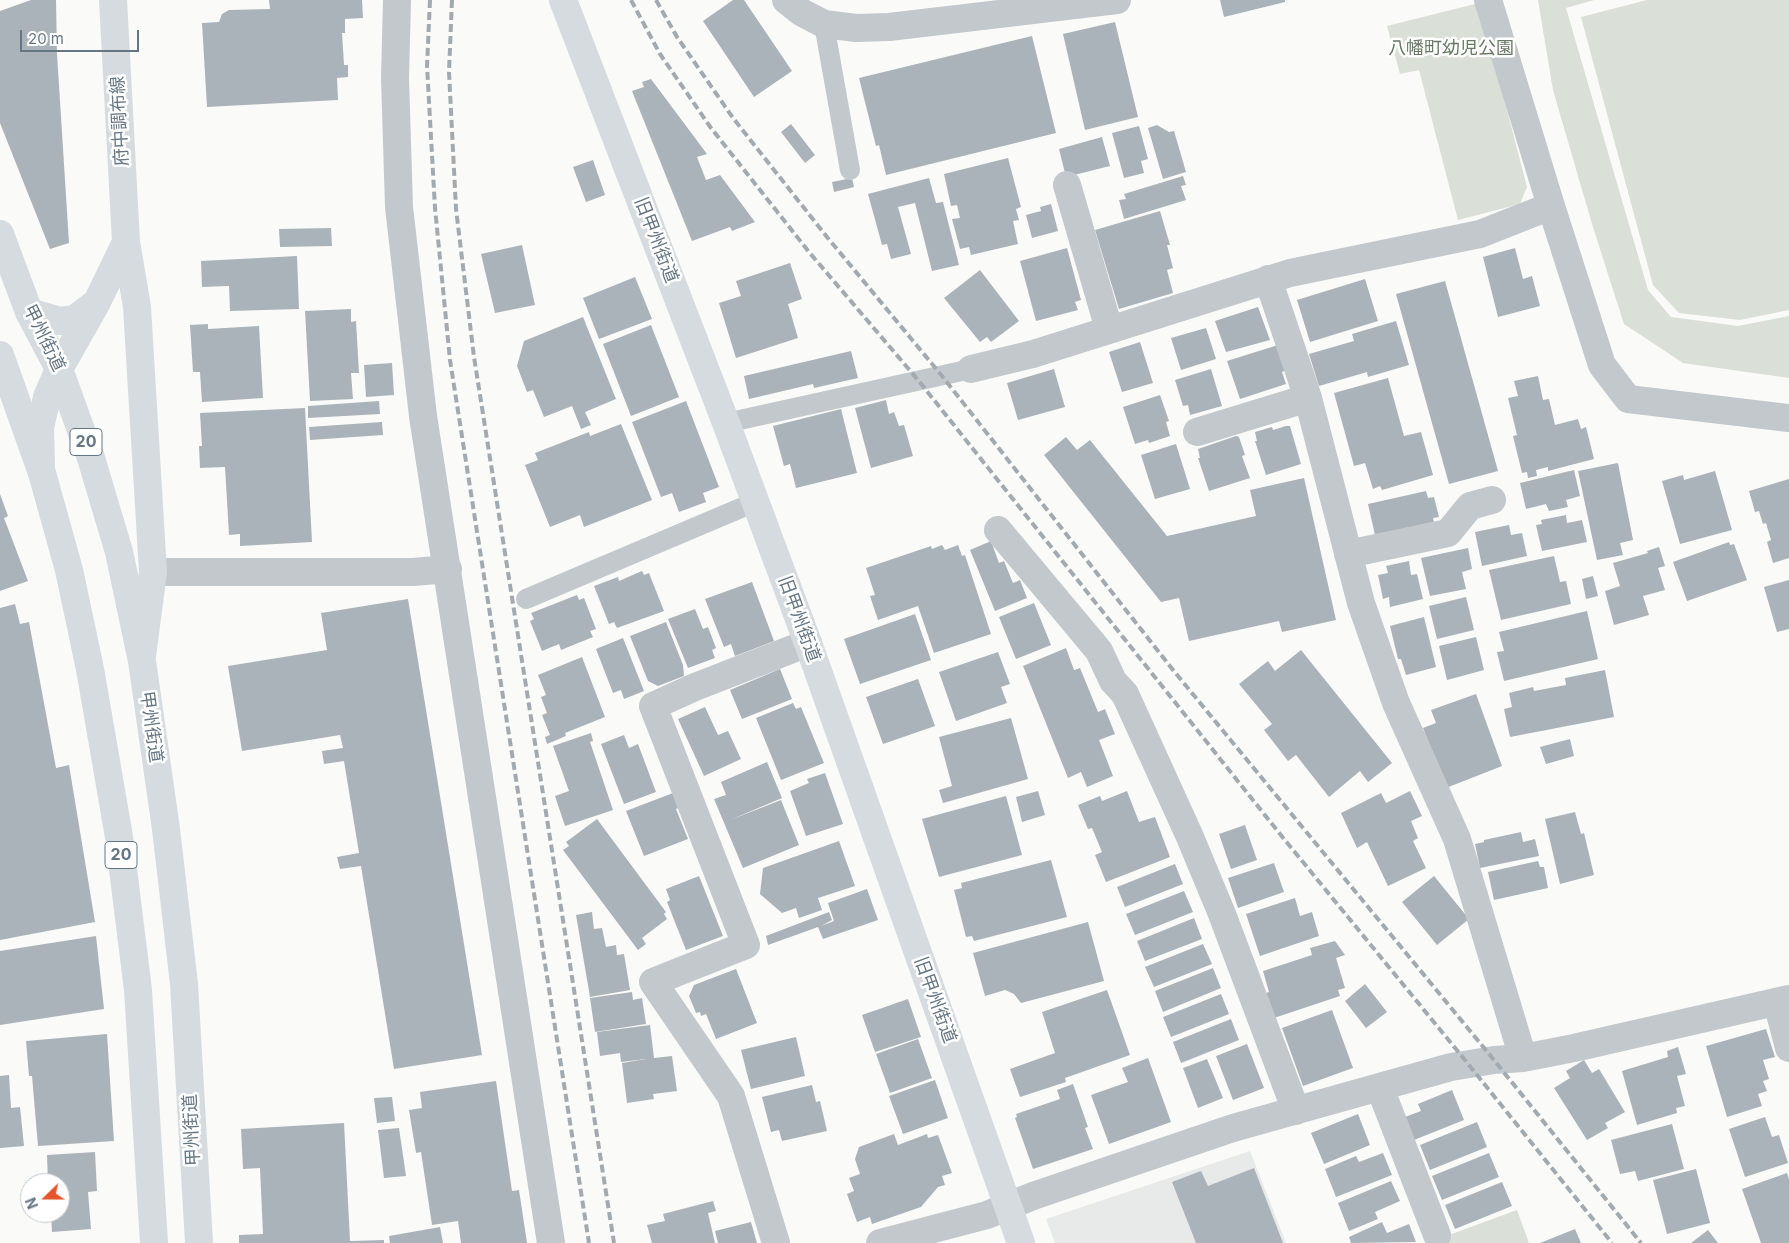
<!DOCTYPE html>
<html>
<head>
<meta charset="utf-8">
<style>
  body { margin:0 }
  #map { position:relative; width:1789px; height:1243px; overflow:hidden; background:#fafaf8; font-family:Inter,sans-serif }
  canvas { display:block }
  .north { position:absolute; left:20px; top:1173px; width:50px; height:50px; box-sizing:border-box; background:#fff; border:1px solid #c1c8cd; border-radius:50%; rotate:248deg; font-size:14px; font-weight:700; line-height:20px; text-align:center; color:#657683 }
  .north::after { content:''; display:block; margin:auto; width:18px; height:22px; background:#e4572e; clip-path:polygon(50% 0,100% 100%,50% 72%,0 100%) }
  .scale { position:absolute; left:20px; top:30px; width:119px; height:22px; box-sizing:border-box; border:2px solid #657683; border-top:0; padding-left:6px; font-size:15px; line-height:18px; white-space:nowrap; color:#657683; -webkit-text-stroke:4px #fff; paint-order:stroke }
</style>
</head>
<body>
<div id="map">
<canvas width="1789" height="1243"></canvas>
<div class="north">N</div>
<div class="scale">20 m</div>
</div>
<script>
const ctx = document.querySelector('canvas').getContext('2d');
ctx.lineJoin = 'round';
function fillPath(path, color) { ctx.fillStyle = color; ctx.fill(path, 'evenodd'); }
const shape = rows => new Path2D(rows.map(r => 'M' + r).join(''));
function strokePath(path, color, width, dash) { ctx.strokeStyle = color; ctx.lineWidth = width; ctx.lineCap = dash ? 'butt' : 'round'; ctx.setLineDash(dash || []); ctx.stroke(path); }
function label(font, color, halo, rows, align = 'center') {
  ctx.font = font + ' Inter,"Noto Sans JP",sans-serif'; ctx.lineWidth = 5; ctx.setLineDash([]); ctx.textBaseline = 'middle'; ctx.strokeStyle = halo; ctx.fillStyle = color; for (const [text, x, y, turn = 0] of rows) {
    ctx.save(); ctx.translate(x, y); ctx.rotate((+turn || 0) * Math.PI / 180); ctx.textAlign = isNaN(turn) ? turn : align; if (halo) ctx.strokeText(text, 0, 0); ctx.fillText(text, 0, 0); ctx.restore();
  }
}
fillPath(shape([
  [1250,1151,1286,1243,1055,1243,1046,1219]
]), '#e8e9e9');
fillPath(shape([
  [1538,0,1594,0,1566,8,1648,290,1671,317,1738,326,1789,316,1789,378,1683,363,1624,324,1592,224,1553,90],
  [1647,0,1789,0,1789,310,1740,320,1679,313,1653,285,1581,17],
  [1479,3,1527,187,1520,204,1458,220,1419,70,1400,74,1387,26],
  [1517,1210,1529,1243,1427,1243]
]), '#dadfd7');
fillPath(shape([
  [31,0,56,0,57,54,69,243,50,249,0,123,0,11],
  [269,0,362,0,363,18,345,19,345,33,342,33,344,65,348,65,348,77,337,78,338,100,207,107,202,23,219,22,222,14,229,10,270,9],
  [733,0,744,0,792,71,754,97,703,21],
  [1220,0,1285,0,1285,2,1224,17],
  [1115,22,1138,117,1085,130,1063,34],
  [1032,36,1056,133,886,175,879,145,876,146,859,78],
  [651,79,707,154,697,157,706,180,720,175,755,222,732,231,730,227,692,241,632,91,644,87,642,82],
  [791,124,815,155,805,163,781,132],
  [1157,125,1169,132,1174,131,1186,172,1163,179,1148,128],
  [1139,126,1148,159,1141,161,1144,173,1124,178,1112,133],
  [1102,137,1110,166,1066,177,1059,149],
  [1008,158,1021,207,1016,209,1019,220,1013,221,1018,244,971,255,969,247,960,249,952,219,960,218,957,205,951,206,944,174],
  [593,160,605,195,586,202,573,167],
  [1183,176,1186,185,1181,186,1186,200,1124,219,1119,200,1126,199,1124,194],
  [852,178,854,187,834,192,832,182],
  [929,178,936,203,943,202,959,265,932,271,915,203,898,207,911,254,891,259,887,244,882,245,868,194],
  [1051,204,1058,231,1032,238,1026,215,1041,211,1040,207],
  [1160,211,1170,245,1167,245,1173,268,1167,270,1173,293,1119,309,1095,230],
  [331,228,332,246,280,247,279,229],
  [522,245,535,305,495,313,481,254],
  [1067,248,1081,300,1075,302,1078,310,1036,321,1020,261],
  [1515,248,1523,279,1532,276,1540,306,1498,317,1483,257],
  [297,256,299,309,230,311,229,286,202,287,201,261],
  [790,263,802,299,788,304,798,338,736,358,719,303,741,296,736,281],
  [980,270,1019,321,991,342,987,337,980,342,944,298],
  [635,277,652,319,599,339,583,298],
  [1365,279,1378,321,1310,342,1297,300],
  [1445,281,1498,471,1449,484,1396,294],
  [1258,307,1270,340,1226,352,1215,321],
  [351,309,351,322,356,321,359,373,351,373,353,399,310,401,305,311],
  [583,317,616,399,585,412,591,425,581,429,572,406,544,417,533,390,527,392,517,366,524,341],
  [1396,321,1409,365,1368,377,1367,372,1319,386,1309,354,1354,341,1352,334],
  [208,324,208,329,259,326,263,398,202,402,200,372,193,372,190,325],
  [651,325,679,397,631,416,603,344],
  [1206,328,1216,359,1181,370,1171,338],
  [1140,342,1153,383,1122,392,1109,352],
  [1278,345,1287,370,1282,372,1286,384,1240,399,1227,361],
  [851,351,858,378,814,388,813,384,749,399,744,376],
  [392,363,394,395,366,397,364,365],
  [1054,369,1065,407,1018,420,1007,383],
  [1211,369,1222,406,1190,415,1188,405,1183,406,1175,380],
  [1538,376,1543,400,1549,399,1555,425,1578,419,1581,429,1586,427,1594,459,1548,471,1548,467,1536,470,1537,476,1528,478,1527,472,1522,473,1513,436,1517,435,1508,398,1518,396,1514,381],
  [1388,378,1404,436,1421,432,1433,475,1382,490,1380,486,1373,489,1365,463,1354,466,1334,393],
  [1160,395,1169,421,1166,422,1170,436,1149,443,1148,440,1135,444,1123,407],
  [886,400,889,414,894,412,899,426,904,425,913,456,871,468,855,408],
  [379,401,380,414,308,418,308,406],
  [686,401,719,487,703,493,706,502,679,512,672,493,661,497,632,422],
  [305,408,312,542,240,546,240,534,229,535,225,467,200,468,199,446,202,446,200,413],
  [841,409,857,473,796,488,790,464,784,466,773,426],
  [382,422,383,435,310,440,309,427],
  [621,424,652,500,584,527,580,515,550,527,525,465,538,460,535,453,589,432,590,436],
  [1286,426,1290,426,1301,464,1266,475,1255,441,1257,441,1255,432,1272,427,1273,430],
  [1236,436,1239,437,1245,455,1242,456,1250,478,1209,491,1198,458,1200,458,1198,449],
  [1066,437,1077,450,1090,440,1167,536,1256,516,1250,490,1304,478,1336,620,1282,632,1279,621,1189,641,1179,598,1161,602,1044,455],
  [1176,444,1190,489,1155,499,1141,455],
  [1618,463,1633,540,1620,543,1623,555,1597,560,1578,471],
  [1574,470,1580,496,1566,500,1568,507,1549,511,1546,504,1526,509,1520,483],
  [1715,471,1732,530,1680,544,1662,481,1683,475,1684,480],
  [1789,479,1789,558,1773,563,1767,542,1771,540,1766,523,1763,524,1759,511,1755,512,1749,491],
  [1426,491,1428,498,1434,497,1439,517,1433,518,1434,522,1375,535,1368,504],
  [0,494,8,516,4,518,28,581,0,591],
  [1566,515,1567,523,1582,520,1587,542,1542,551,1536,525,1542,524,1541,520],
  [1509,525,1511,535,1522,533,1527,556,1482,566,1475,532],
  [991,541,999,563,1004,561,1013,583,1020,580,1027,598,995,611,970,550],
  [1729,542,1730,545,1734,544,1747,580,1687,601,1673,562],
  [942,545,945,550,958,545,962,556,965,555,991,634,934,653,918,606,878,620,870,596,875,595,866,568,931,546,932,549],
  [1659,547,1665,566,1658,568,1665,590,1643,596,1649,615,1614,625,1605,591,1620,586,1613,563,1648,553,1647,551],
  [1468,548,1472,569,1462,572,1466,589,1430,596,1421,558],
  [1554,556,1560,582,1566,581,1571,604,1501,620,1489,570],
  [1409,561,1411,575,1417,574,1423,599,1390,607,1389,597,1383,599,1378,575,1388,573,1386,566],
  [642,571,644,575,649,573,664,611,617,628,614,622,609,624,594,586,618,577,619,581],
  [1593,576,1598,596,1586,599,1582,579],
  [1789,580,1789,629,1777,632,1764,587],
  [752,582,774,641,735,656,731,644,724,647,705,599],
  [577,595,579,600,584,598,596,629,590,631,593,637,561,650,559,644,542,651,530,621,534,619,531,613],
  [1466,597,1474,630,1437,639,1429,606],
  [408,599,482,1055,394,1069,361,866,340,869,337,857,359,853,344,761,324,764,322,751,343,748,340,735,242,751,228,666,327,650,321,613],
  [1034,603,1051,645,1016,659,999,617],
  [15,604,20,624,29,622,56,768,69,765,95,922,0,940,0,608],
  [695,609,703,629,708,627,716,648,712,650,715,658,688,668,668,619],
  [1587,611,1598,659,1504,681,1497,652,1504,651,1499,632],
  [915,614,931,660,860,684,844,639],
  [1424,617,1436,667,1406,675,1401,659,1398,659,1390,626],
  [666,622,683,665,684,676,658,686,648,681,630,636],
  [1476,637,1484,670,1447,680,1439,646],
  [623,638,644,691,624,699,621,690,613,693,596,649],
  [1066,648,1074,670,1080,668,1098,712,1105,709,1115,734,1099,740,1113,776,1087,787,1081,772,1068,778,1023,666],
  [1301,650,1392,763,1368,782,1360,771,1329,797,1296,755,1288,761,1264,730,1272,724,1239,684,1268,661,1275,671],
  [998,652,1010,684,1001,687,1007,703,956,721,939,672],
  [582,657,605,717,565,733,566,736,547,744,545,737,550,735,542,715,547,713,541,697,546,695,538,675],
  [780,669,792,699,742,719,730,690],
  [1605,670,1614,717,1510,737,1504,709,1512,707,1509,693,1533,687,1534,691,1566,685,1565,678],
  [918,679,935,726,883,744,866,697],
  [1476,694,1502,766,1446,788,1423,728,1436,723,1431,710],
  [793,703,796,709,801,707,824,763,781,780,756,718],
  [705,707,718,735,728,731,741,759,704,776,678,719],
  [1011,718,1028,779,943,803,939,790,952,786,939,737],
  [591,733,593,741,590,742,613,810,565,826,555,796,569,791,553,746],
  [624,735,629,748,638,744,656,792,624,804,601,744],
  [1570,739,1574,756,1546,764,1540,747],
  [767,762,782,798,730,820,781,800,799,845,743,868,714,799,726,795,721,782],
  [825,773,843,824,806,836,790,791,809,783,807,779],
  [1038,791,1045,815,1022,822,1016,797],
  [1127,791,1139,822,1155,817,1170,857,1106,882,1095,855,1102,852,1092,828,1088,829,1078,805,1100,796,1102,801],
  [1410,791,1422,816,1411,821,1418,838,1413,841,1426,868,1388,886,1367,842,1357,848,1341,813,1381,793,1386,803],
  [673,793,678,808,676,809,688,839,644,856,626,811],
  [1006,796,1022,855,939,877,922,819],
  [1575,812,1581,834,1584,833,1594,875,1560,884,1545,819],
  [597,819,666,912,664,914,667,919,642,938,646,944,638,950,563,850,569,846,566,842],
  [1245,825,1257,860,1231,869,1219,834],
  [1521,832,1523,842,1535,839,1539,856,1480,868,1475,844,1484,842,1484,840],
  [839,841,855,886,818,898,822,910,799,918,796,908,782,913,760,894,763,868],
  [1051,860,1067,917,974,941,972,936,966,937,954,890,962,888,961,883],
  [1538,861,1540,867,1544,867,1548,888,1494,900,1488,872],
  [1274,863,1284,892,1238,908,1228,878],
  [1175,864,1183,884,1125,907,1117,887],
  [699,876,723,936,686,950,667,902,670,900,666,889],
  [1434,876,1469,919,1437,945,1402,902],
  [867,889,878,920,823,939,818,927,768,945,766,936,829,912,832,920,821,926,834,921,828,903],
  [1184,891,1193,912,1135,935,1126,914],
  [1295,898,1300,916,1312,912,1319,936,1260,956,1246,914],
  [592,912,594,929,602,928,606,947,616,945,617,955,624,954,630,990,590,997,576,915],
  [1194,918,1202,939,1145,961,1137,941],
  [1088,922,1104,981,1021,1003,1014,994,1005,990,985,996,973,953],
  [96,936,104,1009,0,1025,0,951],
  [1335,941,1345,955,1336,958,1345,988,1338,990,1340,996,1274,1018,1266,993,1269,992,1263,971,1312,955,1310,948],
  [1203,944,1212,964,1154,987,1145,967],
  [1213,968,1221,988,1163,1012,1155,991],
  [736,969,757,1023,716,1039,706,1014,701,1016,700,1012,696,1013,689,996,694,985],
  [1365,984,1387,1012,1366,1028,1345,1001],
  [1107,990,1130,1055,1065,1078,1066,1082,1020,1097,1010,1069,1055,1053,1042,1012],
  [632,992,633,1000,642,998,646,1024,595,1032,590,998],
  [1221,994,1229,1014,1171,1037,1163,1017],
  [908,999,921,1037,875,1052,862,1015],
  [1332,1010,1353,1068,1303,1086,1282,1028],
  [1231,1019,1239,1040,1181,1063,1173,1042],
  [650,1025,654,1058,672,1056,677,1091,653,1094,654,1099,627,1103,622,1063,646,1059,621,1062,620,1053,600,1056,597,1032],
  [1766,1029,1775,1057,1763,1060,1769,1079,1763,1081,1767,1091,1758,1094,1762,1106,1727,1117,1706,1046],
  [107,1034,114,1141,38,1146,32,1076,29,1076,26,1041],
  [796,1037,805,1076,751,1089,741,1050],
  [918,1039,932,1078,890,1093,876,1054],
  [1247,1044,1264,1088,1233,1100,1216,1056],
  [1678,1047,1686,1074,1677,1076,1685,1106,1676,1108,1677,1113,1637,1125,1622,1071,1668,1057,1667,1051],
  [1148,1058,1171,1122,1109,1144,1091,1095,1128,1082,1122,1068],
  [1207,1059,1223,1098,1198,1108,1183,1068],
  [1584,1060,1592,1073,1599,1069,1625,1112,1605,1123,1608,1128,1587,1140,1554,1088,1570,1078,1566,1071],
  [9,1075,11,1108,20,1107,24,1146,0,1148,0,1076],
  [935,1080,948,1118,903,1134,889,1096],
  [496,1081,512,1191,519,1190,527,1243,461,1243,458,1221,432,1225,421,1152,416,1153,409,1110,422,1108,420,1092],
  [1073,1084,1088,1127,1085,1128,1093,1149,1033,1169,1015,1118,1017,1117,1016,1114,1060,1099,1057,1090],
  [812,1085,816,1102,820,1101,827,1131,782,1141,779,1130,771,1132,762,1097],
  [1452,1090,1464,1120,1414,1140,1405,1117,1421,1111,1418,1104],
  [392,1097,395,1121,377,1123,374,1098],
  [1358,1114,1370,1145,1324,1164,1311,1133],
  [1765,1117,1772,1137,1779,1135,1788,1163,1745,1177,1729,1129],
  [1477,1122,1487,1147,1430,1170,1420,1145],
  [344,1123,350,1241,384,1240,384,1243,239,1243,239,1235,263,1234,260,1168,243,1169,241,1129],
  [1672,1124,1684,1169,1638,1181,1635,1171,1620,1174,1611,1140],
  [399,1128,406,1176,384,1178,378,1130],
  [894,1134,898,1145,927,1134,928,1138,938,1135,952,1173,942,1176,945,1185,938,1187,921,1207,872,1224,870,1217,857,1222,847,1194,854,1191,849,1178,860,1174,855,1159,859,1147],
  [95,1152,97,1191,88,1192,91,1229,52,1232,51,1213,60,1213,60,1183,48,1183,47,1155],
  [1383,1153,1392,1175,1336,1197,1325,1169,1356,1156,1359,1162],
  [1489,1153,1499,1177,1442,1200,1432,1176],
  [1254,1168,1283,1243,1196,1243,1172,1182,1201,1171,1208,1186],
  [1696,1169,1710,1223,1667,1234,1653,1180],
  [1787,1173,1789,1179,1789,1243,1761,1243,1742,1189],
  [1391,1181,1400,1201,1375,1212,1378,1219,1349,1231,1338,1203],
  [1502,1182,1512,1206,1455,1229,1445,1205],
  [713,1201,716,1211,708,1213,715,1243,652,1243,647,1225,665,1221,663,1214],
  [751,1222,757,1243,718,1243,715,1231],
  [1382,1222,1387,1233,1409,1224,1416,1242,1351,1243,1349,1237],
  [440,1227,443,1243,390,1243,389,1236],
  [1575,1229,1581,1243,1540,1243],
  [1708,1230,1718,1243,1691,1243]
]), '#aab3b9');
strokePath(shape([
  [824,24,850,170],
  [726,423,971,369],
  [526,599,755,502]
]), '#c3c8cc', 20);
strokePath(shape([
  [397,0,395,78,399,207,423,416,551,1243],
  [786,0,801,12,824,24,856,28,889,27,1117,0],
  [1488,0,1551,206,1602,365,1628,399,1789,418],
  [1067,185,1109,329],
  [1268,279,1308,398,1361,603,1396,703,1457,839,1523,1058],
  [971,369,1033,354,1290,273,1480,234,1551,206],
  [1197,432,1308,398],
  [998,530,1099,651,1113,681,1125,694,1190,837,1222,914,1296,1111],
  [1348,554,1448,533,1470,506,1492,500],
  [153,572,413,572,448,569],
  [1777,1002,1789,1048],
  [1380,1088,1437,1235],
  [776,1243,731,1096,653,982,746,945,653,706,695,687,808,643],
  [880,1243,987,1215,1033,1196,1233,1128,1451,1067,1494,1060,1523,1058,1574,1048,1789,999]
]), '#c3c8cc', 28);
strokePath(shape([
  [113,0,126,242,137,307,153,572,142,656],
  [563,0,726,423,808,643,1021,1243],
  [29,312,60,321,75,319,96,303],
  [41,466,40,428,47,397,59,369,97,302,126,242]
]), '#d6dbdf', 28);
strokePath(shape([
  [0,234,29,312,59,369,91,458,119,552,142,661,166,829,184,984,199,1243],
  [0,355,42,473,69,570,90,669,119,837,138,990,154,1243]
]), '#d6dbdf', 28);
strokePath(shape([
  [430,0,427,66,435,208,450,360,589,1243],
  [452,0,449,72,456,209,474,357,614,1243],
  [631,0,660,54,711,128,809,252,918,380,1280,834,1469,1065,1612,1243],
  [656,0,677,37,733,118,827,237,942,376,1173,670,1494,1060,1641,1243]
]), '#a2aab0', 4, [8, 4]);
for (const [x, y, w] of [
  [86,442,32],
  [121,855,32]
]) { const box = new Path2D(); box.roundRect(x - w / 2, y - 13.5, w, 27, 4); ctx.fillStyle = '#fff'; ctx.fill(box); strokePath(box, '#657683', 1); }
label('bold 16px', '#657683', null, [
  ["20",86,442],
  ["20",121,855]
]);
label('18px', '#687a64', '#fff', [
  ["八幡町幼児公園",1451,49]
]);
label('18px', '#657683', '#fff', [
  ["府中調布線",120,121,-93],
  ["旧甲州街道",656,240,69],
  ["甲州街道",44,338,64],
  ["旧甲州街道",799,619,70],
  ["甲州街道",151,727,82],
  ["旧甲州街道",935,1000,70],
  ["甲州街道",192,1130,-93]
]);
</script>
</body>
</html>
